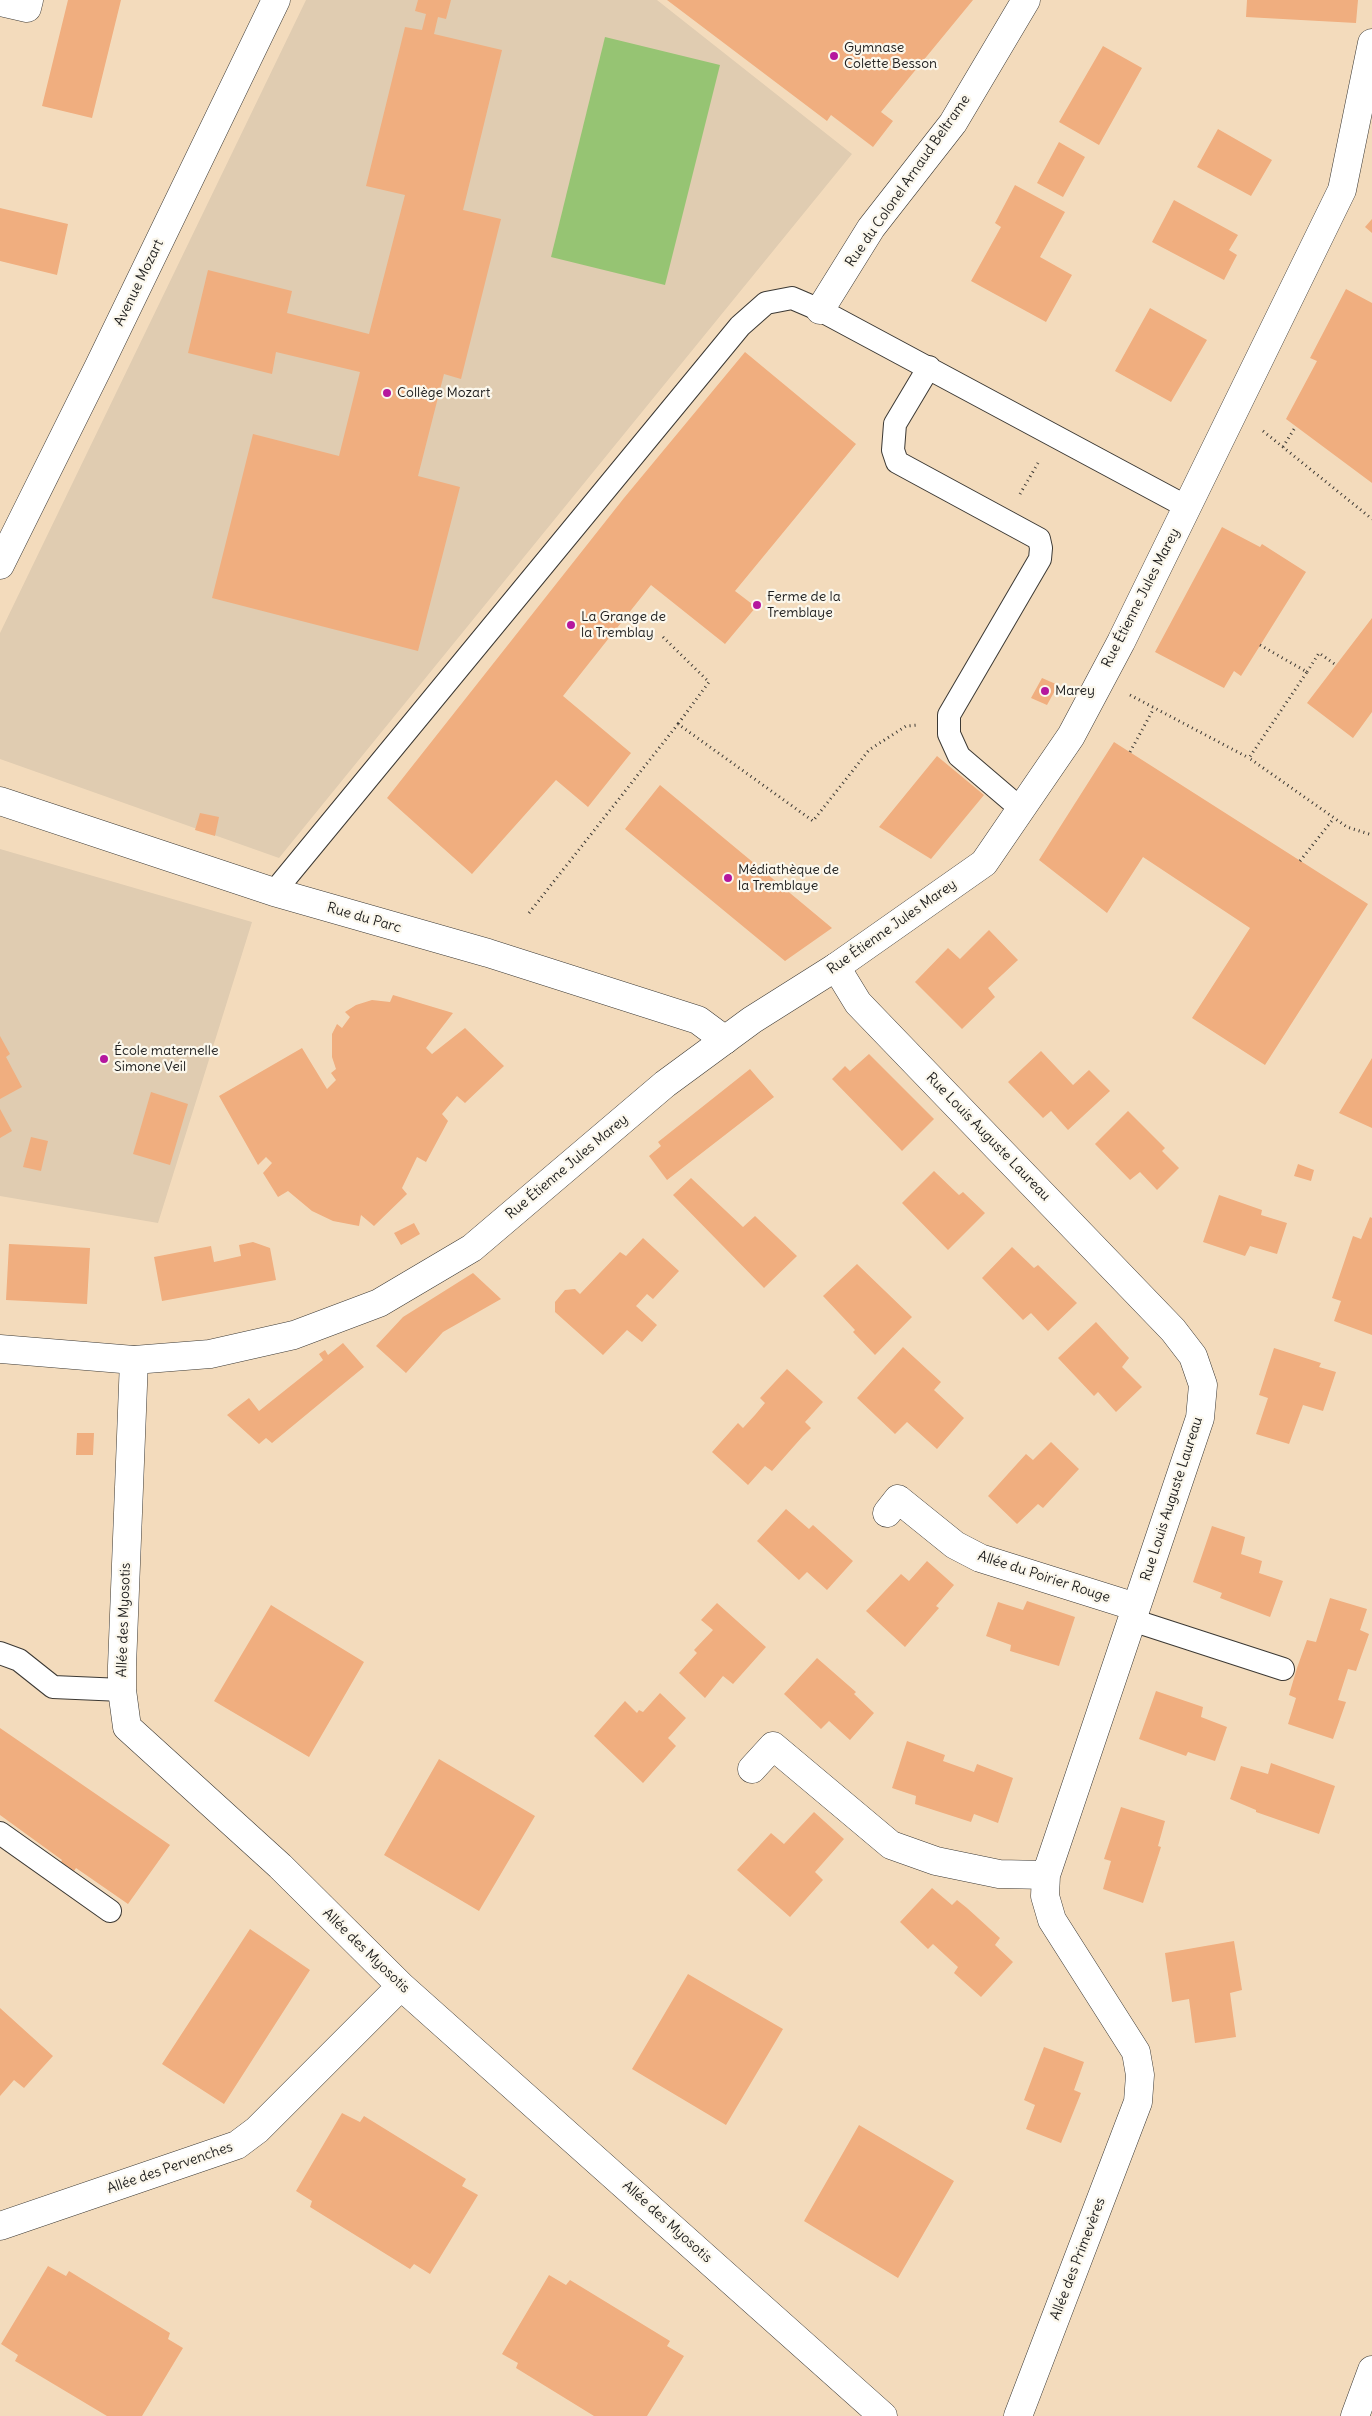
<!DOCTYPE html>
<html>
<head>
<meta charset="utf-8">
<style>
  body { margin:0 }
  canvas { display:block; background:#f3dbbc }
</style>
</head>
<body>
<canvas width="1372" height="2416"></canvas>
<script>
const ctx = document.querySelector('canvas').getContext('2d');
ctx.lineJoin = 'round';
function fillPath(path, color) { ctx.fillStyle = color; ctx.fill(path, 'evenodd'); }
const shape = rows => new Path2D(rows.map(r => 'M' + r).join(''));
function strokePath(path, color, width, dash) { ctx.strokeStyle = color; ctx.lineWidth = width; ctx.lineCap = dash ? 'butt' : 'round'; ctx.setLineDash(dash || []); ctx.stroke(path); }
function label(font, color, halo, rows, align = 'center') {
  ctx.font = font + ' Delius,sans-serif'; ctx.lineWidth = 4.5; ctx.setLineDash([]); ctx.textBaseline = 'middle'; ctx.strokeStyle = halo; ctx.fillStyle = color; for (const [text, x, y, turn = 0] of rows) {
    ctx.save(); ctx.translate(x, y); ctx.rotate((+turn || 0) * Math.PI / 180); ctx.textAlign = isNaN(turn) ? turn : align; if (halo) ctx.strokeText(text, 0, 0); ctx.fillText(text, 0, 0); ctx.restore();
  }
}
fillPath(shape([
  [306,0,657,0,852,154,279,858,0,759,0,633],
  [0,849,252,922,158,1223,0,1196]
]), '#e0ccb1');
fillPath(shape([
  [605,37,720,65,665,285,551,257]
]), '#96c473');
fillPath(shape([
  [68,0,121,0,92,118,42,106],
  [418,0,451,0,446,19,438,17,434,34,502,50,463,210,501,219,461,379,444,374,418,476,460,487,418,651,212,598,253,434,339,456,360,372,276,352,272,374,188,353,208,270,292,291,287,313,369,334,405,195,366,186,405,27,422,30,426,14,415,11],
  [667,0,973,0,881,112,893,121,873,147,831,115,827,121],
  [1247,0,1358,0,1356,23,1246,17],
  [1103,46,1142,68,1099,145,1059,122],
  [1218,129,1272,160,1251,196,1197,167],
  [1059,142,1085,157,1063,197,1037,183],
  [1015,185,1065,212,1040,257,1072,275,1046,322,971,281,1001,227,995,223],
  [1174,200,1238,235,1229,250,1237,255,1224,280,1152,242],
  [0,208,68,224,57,275,0,261],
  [1372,219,1372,233,1365,227],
  [1346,289,1372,303,1372,483,1286,419,1317,361,1310,358],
  [1150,308,1207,340,1171,402,1115,371],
  [745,352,856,444,735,591,756,607,725,644,651,585,563,696,631,753,588,807,556,780,472,874,387,798,624,498],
  [1222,527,1260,547,1262,544,1306,572,1241,676,1234,671,1224,688,1155,652],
  [1372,618,1372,712,1353,738,1307,703],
  [1042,678,1058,685,1047,705,1031,698],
  [1114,742,1368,904,1265,1065,1192,1018,1250,928,1143,857,1107,913,1039,860],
  [937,756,984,795,931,859,879,827],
  [660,785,832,928,785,961,625,829],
  [200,813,219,817,215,836,195,830],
  [989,930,1018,960,988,988,995,997,962,1029,915,982,948,948,960,959],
  [393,995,453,1013,426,1048,432,1054,465,1028,504,1066,465,1103,457,1096,442,1114,448,1121,426,1162,417,1157,402,1188,407,1194,374,1226,361,1215,359,1226,333,1221,312,1211,288,1191,278,1197,263,1173,272,1163,266,1157,258,1165,219,1096,302,1048,327,1089,336,1080,331,1073,336,1069,332,1057,332,1034,337,1024,342,1028,350,1017,345,1012,356,1005,372,1000,390,1002],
  [0,1036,10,1054,6,1057,22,1087,0,1099],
  [1041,1051,1073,1085,1089,1070,1110,1091,1068,1130,1051,1111,1043,1118,1008,1082],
  [869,1054,934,1119,902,1151,832,1079,845,1066,850,1071],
  [1372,1058,1372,1128,1339,1113],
  [750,1069,774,1097,667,1180,649,1156,661,1146,658,1142],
  [151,1092,188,1104,170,1165,133,1154],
  [0,1109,12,1131,0,1138],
  [1128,1111,1165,1148,1162,1151,1179,1168,1157,1190,1140,1172,1130,1180,1095,1144],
  [31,1137,48,1141,41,1171,23,1167],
  [1298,1164,1314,1170,1311,1181,1294,1176],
  [934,1171,959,1195,963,1192,985,1213,948,1250,902,1203],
  [691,1178,743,1227,755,1216,797,1256,764,1288,673,1195],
  [1219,1195,1262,1210,1261,1215,1287,1223,1277,1254,1250,1246,1245,1256,1203,1242],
  [1370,1217,1372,1218,1372,1335,1334,1321,1341,1301,1332,1298,1353,1236,1361,1239],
  [414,1223,420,1234,401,1245,394,1233],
  [643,1238,679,1271,653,1299,647,1294,636,1306,657,1325,642,1342,627,1330,603,1355,555,1312,555,1302,565,1290,575,1289,580,1294,620,1252,626,1256],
  [253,1242,270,1248,276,1280,162,1301,154,1257,211,1246,214,1262,241,1256,239,1245],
  [9,1244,90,1248,87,1304,6,1300],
  [1012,1247,1034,1268,1038,1265,1077,1303,1048,1331,1031,1313,1023,1320,982,1278],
  [857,1264,912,1317,875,1355,853,1332,855,1330,823,1296],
  [473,1273,501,1299,443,1332,406,1373,376,1346,403,1317],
  [1096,1322,1129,1358,1122,1367,1142,1387,1116,1412,1098,1392,1094,1396,1058,1358],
  [343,1343,364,1367,272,1443,266,1438,259,1444,227,1415,249,1398,259,1411,323,1360,319,1354,325,1350,328,1355],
  [903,1347,941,1382,934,1390,964,1418,937,1449,907,1422,895,1434,857,1398],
  [1274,1348,1321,1363,1319,1367,1336,1372,1323,1411,1303,1405,1289,1444,1256,1434,1268,1398,1259,1395],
  [787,1369,823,1402,805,1422,811,1428,803,1436,772,1471,765,1466,748,1485,712,1452,738,1423,743,1428,755,1415,765,1403,760,1398],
  [77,1433,94,1433,93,1455,76,1455],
  [1051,1442,1079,1469,1043,1508,1038,1504,1017,1524,988,1496,1026,1454,1033,1460],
  [786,1509,809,1529,813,1525,853,1561,827,1590,807,1572,799,1580,757,1541],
  [1212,1526,1245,1537,1241,1554,1262,1561,1259,1573,1283,1581,1270,1617,1220,1598,1222,1593,1193,1582],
  [927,1561,954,1585,936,1606,939,1608,905,1647,866,1611,901,1574,909,1581],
  [1330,1598,1367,1609,1360,1630,1369,1634,1356,1671,1348,1669,1338,1700,1346,1702,1333,1739,1288,1724,1296,1698,1289,1695,1297,1668,1307,1640,1316,1642],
  [1027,1601,1075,1617,1059,1666,1010,1651,1011,1645,986,1636,998,1602,1023,1610],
  [717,1603,766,1647,733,1684,723,1676,705,1698,679,1673,697,1653,694,1650,713,1630,701,1620],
  [271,1605,364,1662,309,1757,214,1701],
  [817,1658,856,1692,854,1694,874,1713,850,1740,829,1721,821,1729,784,1694],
  [1156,1691,1203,1707,1201,1717,1227,1727,1215,1761,1188,1752,1186,1756,1139,1739],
  [660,1693,686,1718,668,1738,676,1746,643,1783,594,1736,625,1701,637,1713,639,1710,643,1712],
  [0,1728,170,1845,128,1904,76,1868,74,1871,61,1862,62,1860,0,1815],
  [907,1741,945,1755,943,1761,974,1772,977,1764,1013,1778,998,1823,974,1814,971,1822,915,1804,916,1796,892,1788],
  [439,1759,535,1816,479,1911,384,1855],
  [1271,1763,1335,1786,1319,1834,1256,1812,1256,1810,1230,1799,1241,1766,1268,1774],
  [1121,1807,1165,1821,1158,1846,1161,1847,1143,1903,1103,1889,1111,1861,1104,1859],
  [814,1812,844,1839,815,1872,823,1880,790,1917,737,1870,771,1833,784,1844],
  [932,1888,952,1905,957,1900,967,1908,1000,1938,995,1945,1013,1962,981,1997,954,1973,958,1967,933,1944,928,1949,900,1922],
  [250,1929,310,1970,224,2104,162,2064],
  [1234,1941,1242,1990,1230,1993,1236,2037,1195,2043,1189,1999,1172,2002,1165,1953],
  [688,1974,783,2029,726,2125,632,2069],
  [0,2008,53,2056,24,2088,14,2080,0,2096],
  [1044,2047,1084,2062,1074,2090,1081,2093,1061,2143,1026,2129,1035,2105,1024,2100],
  [342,2113,360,2122,364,2116,466,2179,462,2186,478,2195,430,2274,414,2264,410,2269,310,2207,312,2201,296,2191],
  [859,2125,954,2181,898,2278,804,2221],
  [48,2266,66,2276,69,2271,170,2333,168,2339,183,2348,142,2416,107,2416,15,2361,18,2355,1,2344],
  [549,2275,566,2285,570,2280,670,2341,667,2346,684,2356,647,2416,594,2416,516,2368,518,2363,502,2354]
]), '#f0ae7f');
const lane = shape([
  [929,367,895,424,893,450,897,462,1039,539,1041,548,1040,559,949,715,949,734,959,756,1021,809],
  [274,892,740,326,766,303,792,298,820,310,1187,507],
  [1132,1620,1283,1669],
  [0,1653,19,1660,53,1687,122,1690],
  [0,1833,110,1911]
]);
const street = shape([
  [0,2,27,8,29,0],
  [820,310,871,228,953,123,1026,0],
  [0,565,99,366,276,0],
  [0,801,274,892,488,953,698,1020,725,1040],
  [836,967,858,1003,1173,1330,1193,1356,1203,1385,1200,1418,1046,1875,1045,1896,1052,1920,1136,2052,1140,2075,1138,2102,1018,2416],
  [134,1360,122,1666,122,1690,127,1727,280,1866,401,1986,883,2416],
  [887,1513,898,1499,955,1545,980,1558,1136,1607],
  [752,1769,773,1746,891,1845,936,1861,999,1874,1046,1875],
  [0,2226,237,2145,257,2130,401,1986]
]);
const secondary = shape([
  [0,1349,134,1360,210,1354,294,1335,379,1303,472,1248,665,1084,752,1020,836,967,984,863,1071,736,1121,642,1342,190,1372,43]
]);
const highway = shape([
  [1355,2416,1372,2370]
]);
strokePath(lane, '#3c3934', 24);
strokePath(street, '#3c3934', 29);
strokePath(secondary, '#3c3934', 29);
strokePath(highway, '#3c3934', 29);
strokePath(shape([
  [1263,431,1372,519],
  [1283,447,1296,426],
  [1020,494,1038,463],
  [663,637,709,682,678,724],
  [1260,645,1307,672,1249,758,1347,827,1372,835],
  [1307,672,1319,653,1336,665],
  [1130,695,1249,758],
  [1130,752,1154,708],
  [1300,861,1334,818],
  [529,913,678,724,813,821,869,750,906,726,919,725]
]), '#3c3934', 3, [1, 4]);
strokePath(lane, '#fff', 22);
strokePath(street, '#fff', 28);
strokePath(secondary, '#fff', 28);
strokePath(highway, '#fff', 28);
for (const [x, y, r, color] of [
  [834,56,5,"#b5179e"],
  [387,393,5,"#b5179e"],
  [757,605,5,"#b5179e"],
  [571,625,5,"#b5179e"],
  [1045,691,5,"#b5179e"],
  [728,878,5,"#b5179e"],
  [104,1059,5,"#b5179e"]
]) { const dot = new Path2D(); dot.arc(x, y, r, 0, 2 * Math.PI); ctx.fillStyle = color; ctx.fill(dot); strokePath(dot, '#fbf7ec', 2); }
label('14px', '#1c1c1c', '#fbf7ec', [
  ["Gymnase",844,48],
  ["Colette Besson",844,64],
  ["Collège Mozart",397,393],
  ["Ferme de la",767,597],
  ["Tremblaye",767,613],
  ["La Grange de",581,617],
  ["la Tremblay",581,633],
  ["Marey",1055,691],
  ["Médiathèque de",738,870],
  ["la Tremblaye",738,886],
  ["École maternelle",114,1051],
  ["Simone Veil",114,1067]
], 'left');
label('14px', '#1c1c1c', '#fbf7ec', [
  ["Rue du Colonel Arnaud Beltrame",908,181,-55],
  ["Avenue Mozart",139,283,-64],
  ["Rue Étienne Jules Marey",1141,598,-63],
  ["Rue du Parc",364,918,16],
  ["Rue Étienne Jules Marey",892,927,-35],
  ["Rue Louis Auguste Laureau",988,1137,46],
  ["Rue Étienne Jules Marey",567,1167,-40],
  ["Rue Louis Auguste Laureau",1172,1499,-72],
  ["Allée du Poirier Rouge",1044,1577,18],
  ["Allée des Myosotis",124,1620,-88],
  ["Allée des Myosotis",366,1951,44],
  ["Allée des Pervenches",170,2168,-19],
  ["Allée des Myosotis",667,2222,42],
  ["Allée des Primevères",1078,2259,-69]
]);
</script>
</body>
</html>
